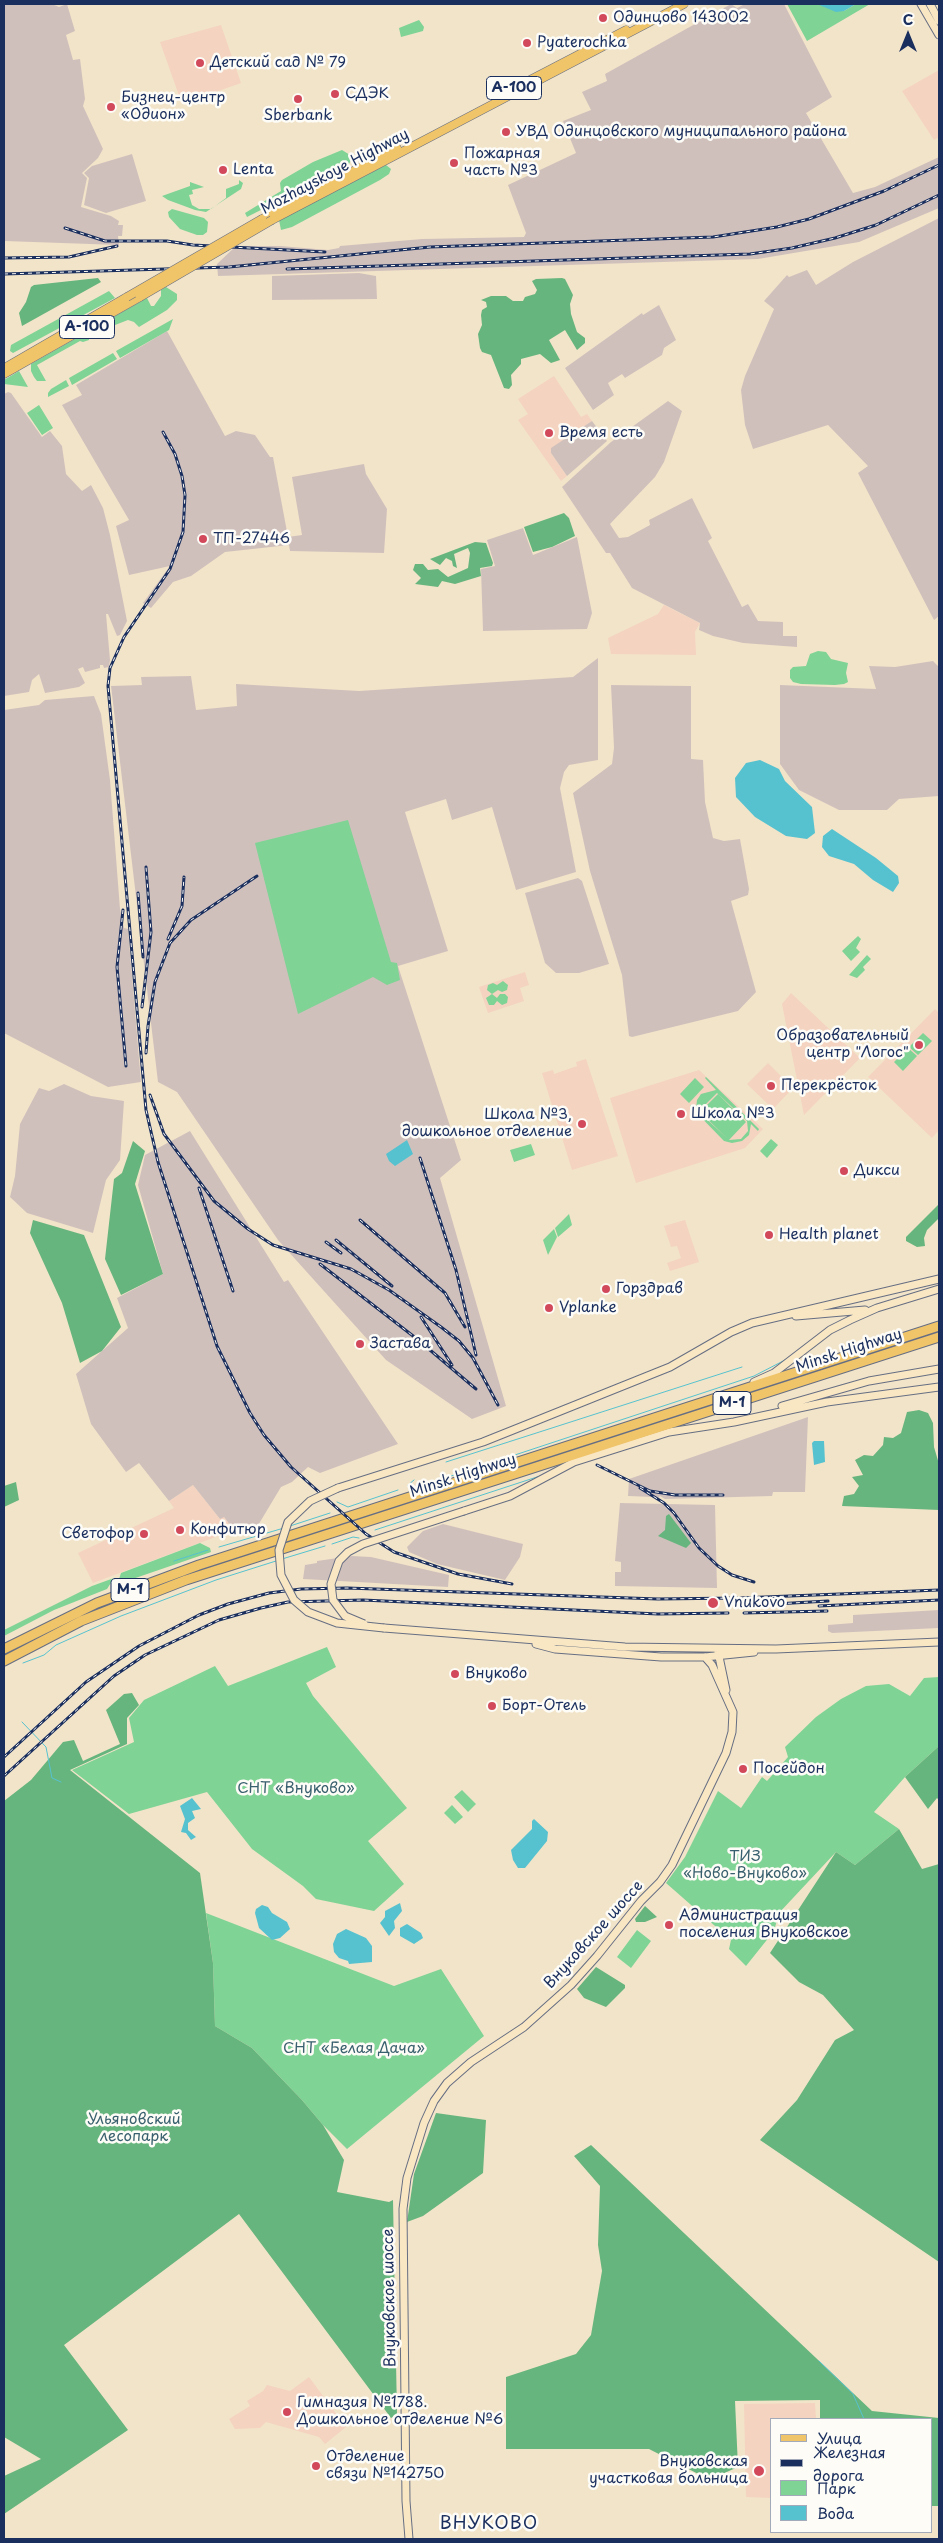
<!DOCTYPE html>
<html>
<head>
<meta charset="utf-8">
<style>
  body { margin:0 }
  #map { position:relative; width:943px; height:2543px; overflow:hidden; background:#f2e4c9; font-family:"Playpen Sans",sans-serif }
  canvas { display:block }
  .frame { position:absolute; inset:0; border:5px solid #1b2f5e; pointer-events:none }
  .legend { position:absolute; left:770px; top:2418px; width:162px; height:115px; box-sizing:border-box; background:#fdfcf7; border:1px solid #a3aaba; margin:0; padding:6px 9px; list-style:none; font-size:15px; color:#1b2f5e }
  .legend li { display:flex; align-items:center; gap:10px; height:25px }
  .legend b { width:25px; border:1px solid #a3aaba }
  .north { position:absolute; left:883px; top:10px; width:50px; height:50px; -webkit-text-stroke:4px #fdfcf7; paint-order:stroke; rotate:0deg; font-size:14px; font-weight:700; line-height:20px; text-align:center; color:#1b2f5e }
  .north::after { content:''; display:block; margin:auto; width:18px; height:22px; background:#1b2f5e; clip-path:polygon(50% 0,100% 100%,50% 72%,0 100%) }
</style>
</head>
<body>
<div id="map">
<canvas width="943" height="2543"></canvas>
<div class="frame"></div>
<ul class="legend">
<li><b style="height:6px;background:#f0c469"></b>Улица</li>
<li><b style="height:6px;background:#1b2f5e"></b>Железная дорога</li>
<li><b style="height:14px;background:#7fd395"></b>Парк</li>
<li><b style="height:14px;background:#56c2cf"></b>Вода</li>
</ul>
<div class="north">С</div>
</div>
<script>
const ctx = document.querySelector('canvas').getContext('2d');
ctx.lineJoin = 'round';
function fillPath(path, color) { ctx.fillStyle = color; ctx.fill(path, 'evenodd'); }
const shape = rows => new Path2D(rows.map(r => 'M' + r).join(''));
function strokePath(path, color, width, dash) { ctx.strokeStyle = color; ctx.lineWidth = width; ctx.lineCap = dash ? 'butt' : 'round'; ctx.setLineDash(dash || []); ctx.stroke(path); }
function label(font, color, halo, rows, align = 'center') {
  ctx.font = font + ' "Playpen Sans",sans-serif'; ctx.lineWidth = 5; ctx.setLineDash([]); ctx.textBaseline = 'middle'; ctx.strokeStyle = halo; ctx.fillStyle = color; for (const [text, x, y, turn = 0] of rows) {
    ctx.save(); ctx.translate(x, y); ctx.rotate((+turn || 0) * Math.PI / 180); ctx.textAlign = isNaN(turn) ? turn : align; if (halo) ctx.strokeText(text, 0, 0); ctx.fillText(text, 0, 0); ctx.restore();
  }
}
fillPath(shape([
  [221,25,241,83,182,104,160,42],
  [939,70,939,137,934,140,902,91],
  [554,376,581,417,587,414,592,421,551,453,567,476,561,481,518,420,528,414,518,399],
  [664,605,700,623,695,632,696,655,611,654,608,638,658,614],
  [525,972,529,985,520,988,524,1001,488,1013,479,987],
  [791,993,860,1058,804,1115,782,1004],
  [935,1009,939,1013,939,1130,932,1138,868,1077],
  [586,1059,618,1156,572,1170,542,1073,553,1070,554,1074,577,1066,576,1062],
  [768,1063,793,1088,773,1109,747,1084],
  [699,1070,763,1129,745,1148,636,1183,610,1098],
  [685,1220,699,1262,670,1271,667,1263,681,1258,677,1246,671,1247,664,1226],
  [193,1485,220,1519,223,1516,234,1530,93,1583,78,1553,174,1508,169,1501],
  [309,2377,346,2427,325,2444,319,2437,266,2422,260,2428,235,2429,229,2419,250,2406,247,2401,263,2391,267,2385,290,2391],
  [815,2403,816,2419,772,2419,772,2498,746,2497,744,2404]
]), '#f4d3c0');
fillPath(shape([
  [4,4,52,4,59,7,67,4,75,31,66,35,73,60,80,59,85,99,83,106,103,149,98,158,82,173,87,178,81,207,111,216,119,221,118,225,123,225,122,236,118,236,119,245,4,241],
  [731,4,737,8,745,4,784,4,832,97,806,113,853,193,875,187,939,157,939,208,859,242,758,259,218,276,217,264,236,246,280,246,328,250,339,248,340,246,422,239,524,237,526,233,508,185,576,153,563,121,591,110,582,92,607,81,605,74],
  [132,154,146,201,106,213,84,205,89,178,84,173,92,166],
  [939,218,939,616,934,620,858,473,868,466,828,425,753,449,745,425,741,390,745,376,774,309,764,301,787,275,789,277,807,270,816,285,853,262],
  [359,273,376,276,377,299,272,300,272,276],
  [659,305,676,340,664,348,662,355,625,378,622,374,608,383,614,395,593,410,565,368,642,313,643,315],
  [167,331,225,436,236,431,255,435,270,457,273,457,288,537,302,535,292,477,364,464,366,474,387,509,384,553,290,551,289,545,225,552,191,576,173,582,151,608,143,603,170,566,129,575,116,526,129,520,62,405,82,395,76,385],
  [8,392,11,393,42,437,50,431,62,446,66,474,82,491,91,485,103,508,110,535,127,621,120,635,117,636,108,614,106,614,110,660,109,667,104,668,103,665,100,665,100,668,85,672,83,667,78,669,85,683,79,687,45,693,39,674,32,680,29,692,4,696,4,394],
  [668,401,682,411,664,462,655,477,610,524,619,538,628,537,650,525,649,520,692,498,712,538,708,541,742,607,748,604,758,621,783,622,783,636,797,636,797,647,743,643,713,636,699,630,700,623,632,588,610,553,606,553,562,487,611,442],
  [592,421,607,441,567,476,551,453,551,448],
  [523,528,533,555,577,537,592,613,587,629,483,631,481,569,495,566,487,540],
  [598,658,598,760,569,765,564,772,560,788,576,872,516,890,492,807,452,820,446,799,405,812,448,951,398,966,461,1160,440,1178,506,1406,472,1419,386,1360,278,1240,177,1092,158,1082,111,686,142,685,141,677,191,676,196,710,237,706,236,684,359,691,573,677],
  [933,661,939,667,939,796,899,799,887,810,839,810,799,790,780,764,780,685,876,689,869,666,895,667],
  [611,685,691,686,691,759,703,760,705,802,713,838,724,841,740,839,749,889,748,895,731,901,756,992,738,1011,632,1037,629,1036,622,975,590,871,573,793,612,764,614,748],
  [94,696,101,714,110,780,120,909,124,928,128,929,141,1082,108,1087,4,1033,4,710,39,705,45,700],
  [578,878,582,881,609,964,579,973,556,973,545,963,525,893],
  [64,1084,91,1096,124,1101,120,1160,106,1180,93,1233,27,1213,10,1197,15,1176,20,1124,39,1088,49,1091],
  [190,1131,284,1282,288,1280,398,1444,320,1473,308,1467,292,1482,281,1487,257,1527,237,1534,224,1517,220,1519,193,1485,169,1501,139,1463,126,1472,91,1424,76,1374,128,1328,117,1298,163,1274,138,1185,145,1155],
  [808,1417,805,1492,773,1492,772,1496,665,1499,660,1496,657,1499,653,1497,628,1496,629,1479],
  [620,1503,715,1505,717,1588,615,1586,615,1572,621,1572,621,1562,615,1561],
  [443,1524,523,1544,520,1557,505,1580,437,1564,409,1552,407,1547,423,1531],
  [352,1556,371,1557,449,1575,448,1587,303,1579,305,1565,317,1563,317,1561],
  [939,1610,939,1628,832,1633,828,1631,828,1625,853,1623,853,1615]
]), '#d0c0bc');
fillPath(shape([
  [787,4,817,4,844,11,856,4,870,4,807,41],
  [419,20,424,27,423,31,401,37,399,28],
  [342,150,350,155,351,160,348,166,247,217,245,213,281,191,280,183,282,180,313,162],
  [386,165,391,169,389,174,380,180,292,227,281,230,279,220],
  [239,180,243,183,241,189,209,210,206,212,195,210,168,200,162,196,190,186,190,182,204,187,192,190,193,194,189,195,192,205,199,209,211,209,226,198,226,189,239,184],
  [172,209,204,218,208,222,207,232,203,235,197,235,180,229,169,217,168,212],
  [166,287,177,294,177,300,167,310,139,327,134,322,128,320,102,330,92,339,89,337,89,340,83,342,80,341,37,365,46,381,37,381,34,377,31,371,31,364,147,298,151,306,154,306,161,296,161,290],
  [109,291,115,298,13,353,10,351,11,345],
  [173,319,169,330,120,358,116,351],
  [113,353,117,359,72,385,69,378],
  [19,371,28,387,4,384,4,380],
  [66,380,69,386,48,397,48,393,51,389],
  [39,405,53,428,42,435,27,413],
  [818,651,826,652,831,659,848,663,846,673,848,682,844,684,835,685,801,684,793,682,790,678,790,670,793,667,806,666,810,654],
  [348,820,391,962,397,963,400,980,387,985,373,977,298,1014,255,843],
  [858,936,861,939,856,948,860,952,851,961,842,951],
  [867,955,871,959,863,967,865,970,857,978,849,975],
  [503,981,508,985,507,990,502,992,498,990,492,994,497,998,500,994,505,994,508,997,507,1003,502,1005,497,1001,494,1005,489,1005,486,998,492,994,487,990,488,985,493,983,497,985],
  [923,1033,932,1041,918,1055,909,1047],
  [908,1048,917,1056,903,1071,894,1062],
  [706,1077,759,1129,758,1131,751,1124,749,1135,742,1141,732,1143,724,1141,690,1106,691,1105,696,1109,697,1100,701,1094,716,1090,705,1078],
  [717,1093,747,1121,748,1131,741,1139,729,1140,746,1122,718,1094,700,1112,728,1139,700,1113,699,1111],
  [695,1078,704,1087,689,1103,680,1094],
  [771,1139,778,1145,767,1158,760,1151],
  [531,1144,535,1155,514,1162,510,1150],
  [569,1214,572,1225,558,1237,555,1228],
  [554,1229,557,1237,548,1255,543,1240],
  [200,1543,210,1548,211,1552,121,1583,118,1582,121,1573],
  [114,1578,107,1589,54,1610,4,1636,4,1630,92,1586],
  [327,1647,336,1667,306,1683,313,1696,407,1808,368,1841,404,1884,374,1911,316,1899,303,1886,252,1849,207,1792,129,1814,72,1770,134,1742,129,1718,144,1700,215,1666,228,1686],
  [939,1677,939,1746,905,1777,874,1812,899,1829,855,1865,836,1852,779,1913,774,1931,746,1966,729,1949,731,1940,666,1883,685,1857,718,1791,741,1808,762,1777,767,1781,788,1757,785,1747,816,1717,841,1699,866,1686,889,1684,910,1696,924,1678],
  [462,1790,476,1804,468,1812,454,1797],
  [452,1805,463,1817,455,1824,444,1813],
  [206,1913,394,1986,441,1969,484,2036,347,2149,323,2125,302,2100,252,2048,215,2026,213,1963],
  [637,1930,651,1941,631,1968,617,1957]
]), '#7fd395');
fillPath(shape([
  [98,278,101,282,22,326,19,313,26,302,31,287,34,285],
  [562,278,565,279,573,295,570,304,571,314,577,332,585,338,585,343,577,350,565,330,549,340,560,360,551,363,540,354,521,359,521,364,511,375,512,385,509,389,504,388,491,355,482,352,480,348,478,334,482,325,481,315,482,310,487,307,486,302,481,300,491,296,506,296,513,301,523,301,525,297,535,294,537,290,532,281,536,279],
  [564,513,569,518,575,536,552,547,533,552,524,527],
  [475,542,486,543,493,563,492,566,480,568,481,576,455,584,442,581,438,587,415,584,421,578,413,570,415,564,423,564,428,570,438,569,448,577,468,568,470,553,468,548,454,554,457,568,453,566,452,561,446,558,440,565,430,559],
  [133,1141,145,1151,135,1184,163,1274,121,1295,105,1259,114,1179,122,1173],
  [939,1204,939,1218,927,1230,924,1238,925,1246,917,1247,906,1241,906,1237],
  [33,1220,84,1235,121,1327,102,1351,80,1363,62,1303,30,1233],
  [919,1410,928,1413,933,1423,934,1447,939,1464,939,1510,842,1506,844,1496,854,1494,859,1486,852,1477,863,1475,855,1460,864,1455,873,1456,883,1445,884,1437,893,1438,901,1433,907,1412],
  [16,1482,19,1500,4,1507,4,1486],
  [669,1514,691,1543,686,1548,658,1536,665,1530,666,1516],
  [132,1693,139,1705,127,1718,127,1744,70,1770,200,1873,213,1963,215,2026,252,2048,302,2100,323,2125,344,2160,337,2192,389,2202,393,2200,397,2415,391,2418,239,2214,64,2345,128,2430,4,2514,4,2476,41,2459,4,2437,4,1801,31,1780,63,1742,74,1740,83,1761,120,1744,106,1710,124,1694],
  [939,1746,939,1800,937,1798,928,1809,905,1777],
  [899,1829,922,1869,939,1864,939,2262,760,2140,797,2100,835,2040,854,2030,823,1995,799,1982,770,1953,836,1852,855,1865],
  [645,1906,657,1917,645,1922,636,1922,635,1919],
  [596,1967,625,1985,625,1988,606,2007,584,1998,577,1989],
  [436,2113,486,2120,483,2173,423,2216,407,2222,414,2174],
  [591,2145,872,2411,939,2418,939,2506,932,2506,932,2419,820,2419,820,2400,735,2401,738,2467,720,2475,718,2484,649,2449,506,2449,506,2377,576,2354,591,2335,602,2271,598,2245,600,2186,574,2156]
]), '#67b57e');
fillPath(shape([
  [817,4,856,4,844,11,836,12],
  [760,760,779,769,785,781,812,807,815,833,807,839,786,836,755,817,736,797,735,778,746,763],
  [832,829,876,858,898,876,899,883,893,892,873,880,854,864,829,856,822,847,823,836],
  [407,1140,413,1154,395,1166,389,1161,386,1154],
  [814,1441,824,1441,825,1462,814,1465,812,1443],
  [192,1798,201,1809,192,1811,195,1818,188,1823,188,1830,196,1837,191,1840,186,1833,181,1832,185,1819,180,1806],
  [534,1819,548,1832,547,1841,525,1868,518,1868,513,1860,511,1850,532,1829,532,1821],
  [400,1903,402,1911,394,1921,395,1928,389,1936,380,1923,385,1917,385,1911],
  [262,1905,268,1907,272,1913,287,1922,290,1929,280,1938,272,1940,259,1928,255,1913,256,1909],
  [407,1924,421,1933,423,1938,414,1944,400,1936,400,1928],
  [346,1929,366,1938,372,1946,372,1962,349,1964,348,1961,339,1958,334,1952,333,1944,337,1934]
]), '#56c2cf');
strokePath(shape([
  [446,1462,742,1367],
  [408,1485,414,1480],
  [424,1485,754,1376,787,1359],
  [337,1502,348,1507,398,1490],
  [290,1526,330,1513],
  [375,1530,540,1476],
  [332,1544,353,1537,359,1538],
  [219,1547,284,1528],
  [282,1559,325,1546],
  [174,1561,208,1550],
  [23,1663,44,1655,56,1645,121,1616,216,1580,276,1561],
  [22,1722,46,1747,52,1778,61,1782],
  [819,2361,853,2394,864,2419]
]), '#56c2cf', 1);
const secondary = shape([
  [921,4,939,35],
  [930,4,939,21],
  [796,1316,865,1310],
  [754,1382,774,1373,830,1330,850,1320,877,1308,939,1289],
  [782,1406,869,1381,939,1369],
  [338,1488,483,1442,523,1426,670,1367,731,1332,752,1323,939,1279],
  [464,1511,510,1496,574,1462,669,1432,734,1422,827,1402,939,1387],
  [384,1628,625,1647,776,1649,939,1642],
  [536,1644,555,1649,661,1657,705,1657,754,1652],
  [718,1652,726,1690],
  [409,2539,406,2501,403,2209,407,2178,424,2123,434,2101,447,2083,471,2062,524,2027,571,1985,597,1956,641,1901,660,1882,672,1865,726,1753,732,1732,733,1712,712,1665,705,1657]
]);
const primary = shape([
  [503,94,626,30],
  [262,219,397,148],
  [272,220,684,4],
  [8,366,127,297],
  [4,374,140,297]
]);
const trunk = shape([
  [4,1649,97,1603,199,1565,939,1326],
  [4,1661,81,1621,186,1580,939,1337]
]);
strokePath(secondary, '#666e83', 9);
strokePath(primary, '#666e83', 9);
strokePath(trunk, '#666e83', 11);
strokePath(secondary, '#f9e7c3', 7);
strokePath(primary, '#f0c469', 8);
strokePath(trunk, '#f0c469', 9);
const rail = shape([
  [65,228,105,241,167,241,193,245,325,252],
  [4,258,69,257,117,246],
  [287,269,750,254,792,248,835,238,876,225,939,195],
  [4,274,229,267,430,247,713,237,777,227,809,219,884,191,939,165],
  [163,432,175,454,182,476,185,495,183,532,170,569,124,637,110,668,108,686,146,1110,158,1162,217,1346,250,1413,264,1435,291,1467,366,1534,394,1552,458,1574,512,1584],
  [138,893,143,957],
  [123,910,117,967,126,1066],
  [168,939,182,906,184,877],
  [142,1007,151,932,146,867],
  [146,1053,148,1026,155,982,170,943,191,920,257,876],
  [150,1095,164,1134,214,1201,248,1229,273,1245,351,1269,389,1290,441,1327,459,1341,473,1358,498,1405],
  [420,1158,456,1270,476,1355],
  [199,1188,233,1291],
  [360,1220,445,1293,465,1327],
  [336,1240,392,1286],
  [326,1242,341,1253],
  [320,1264,417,1339,476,1389],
  [421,1317,452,1365],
  [597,1465,650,1491,675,1495,723,1495],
  [640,1488,664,1503,674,1513,699,1548,718,1566,732,1575,754,1582],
  [740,1598,939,1590],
  [740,1606,828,1601],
  [819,1606,939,1600],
  [744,1613,827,1611],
  [4,1757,86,1682,139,1646,199,1615,228,1604,269,1593,301,1589,347,1588,658,1599,737,1598],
  [4,1776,114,1676,145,1655,219,1620,261,1608,288,1602,363,1600,658,1614,728,1613]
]);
strokePath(rail, '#1b2f5e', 3);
strokePath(rail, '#fdfcf7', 1, [4]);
const secondaryBridge = shape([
  [338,1488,310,1501,288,1522,279,1550,281,1575,294,1600,308,1612,337,1623,384,1628],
  [364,1624,345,1616,333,1600,331,1584,339,1561,348,1552,363,1544,464,1511]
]);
const primaryBridge = shape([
  [127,297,262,219],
  [140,297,272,220]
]);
strokePath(secondaryBridge, '#666e83', 9, []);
strokePath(primaryBridge, '#666e83', 9, []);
strokePath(secondaryBridge, '#f9e7c3', 7);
strokePath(primaryBridge, '#f0c469', 8);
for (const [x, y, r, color] of [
  [603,18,5,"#d1495b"],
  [527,43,5,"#d1495b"],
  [200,63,5,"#d1495b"],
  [335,94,5,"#d1495b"],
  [298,99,5,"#d1495b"],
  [111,107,5,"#d1495b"],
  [506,132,5,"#d1495b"],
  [454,163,5,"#d1495b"],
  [223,170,5,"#d1495b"],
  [549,433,5,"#d1495b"],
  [203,539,5,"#d1495b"],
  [919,1045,5,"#d1495b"],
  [771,1086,5,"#d1495b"],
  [681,1114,5,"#d1495b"],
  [582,1124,5,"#d1495b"],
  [844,1171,5,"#d1495b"],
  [769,1235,5,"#d1495b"],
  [606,1289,5,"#d1495b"],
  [549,1308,5,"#d1495b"],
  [360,1344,5,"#d1495b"],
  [180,1530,5,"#d1495b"],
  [144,1534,5,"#d1495b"],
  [713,1603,6,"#d1495b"],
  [455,1674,5,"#d1495b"],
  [492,1706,5,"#d1495b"],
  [743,1769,5,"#d1495b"],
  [669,1925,5,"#d1495b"],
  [287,2412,5,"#d1495b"],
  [316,2466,5,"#d1495b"],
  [759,2471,6,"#d1495b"]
]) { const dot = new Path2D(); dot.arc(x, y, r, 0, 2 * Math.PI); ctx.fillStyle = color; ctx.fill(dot); strokePath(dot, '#fdfcf7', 2); }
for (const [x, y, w] of [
  [514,88,55],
  [87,327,55],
  [732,1403,38],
  [130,1590,38]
]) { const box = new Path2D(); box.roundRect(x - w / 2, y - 11.5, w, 23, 4); ctx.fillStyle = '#fdfcf7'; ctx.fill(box); strokePath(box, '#1b2f5e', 1); }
label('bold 14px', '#1b2f5e', null, [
  ["А-100",514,88],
  ["А-100",87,327],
  ["М-1",732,1403],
  ["М-1",130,1590]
]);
label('15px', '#1b2f5e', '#fdfcf7', [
  ["Одинцово 143002",613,18],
  ["Pyaterochka",537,43],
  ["Детский сад № 79",210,63],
  ["СДЭК",345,94],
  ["Бизнец-центр",121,98],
  ["«Одион»",121,115],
  ["Sberbank",298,116,"center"],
  ["УВД Одинцовского муниципального района",516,132],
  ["Пожарная",464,154],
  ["часть №3",464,171],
  ["Lenta",233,170],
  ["Время есть",559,433],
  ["ТП-27446",213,539],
  ["Образовательный",909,1036,"right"],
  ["центр \"Логос\"",909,1053,"right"],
  ["Перекрёсток",781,1086],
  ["Школа №3",691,1114],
  ["Школа №3,",572,1115,"right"],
  ["дошкольное отделение",572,1132,"right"],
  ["Дикси",854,1171],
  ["Health planet",779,1235],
  ["Горздрав",616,1289],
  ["Vplanke",559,1308],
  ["Застава",370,1344],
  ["Конфитюр",190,1530],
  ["Светофор",134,1534,"right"],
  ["Vnukovo",724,1603],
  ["Внуково",465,1674],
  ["Борт-Отель",502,1706],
  ["Посейдон",753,1769],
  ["Администрация",679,1916],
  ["поселения Внуковское",679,1933],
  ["Гимназия №1788.",297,2403],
  ["Дошкольное отделение №6",297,2420],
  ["Отделение",326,2457],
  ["связи №142750",326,2474],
  ["Внуковская",748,2462,"right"],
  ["участковая больница",748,2479,"right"]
], 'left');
label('15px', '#1b2f5e', '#fdfcf7', [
  ["Mozhayskoye Highway",335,172,-28],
  ["Minsk Highway",849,1351,-18],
  ["Minsk Highway",463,1476,-18],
  ["Внуковское шоссе",594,1935,-48],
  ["Внуковское шоссе",390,2298,-91]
]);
label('15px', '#39606e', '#fdfcf7', [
  ["СНТ «Внуково»",296,1789],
  ["ТИЗ",745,1857],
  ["«Ново-Внуково»",745,1874],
  ["СНТ «Белая Дача»",354,2049],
  ["Ульяновский",134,2120],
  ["лесопарк",134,2137]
]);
ctx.letterSpacing = '1px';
label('18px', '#1b2f5e', '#fdfcf7', [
  ["ВНУКОВО",489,2524]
]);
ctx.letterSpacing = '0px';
</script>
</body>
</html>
